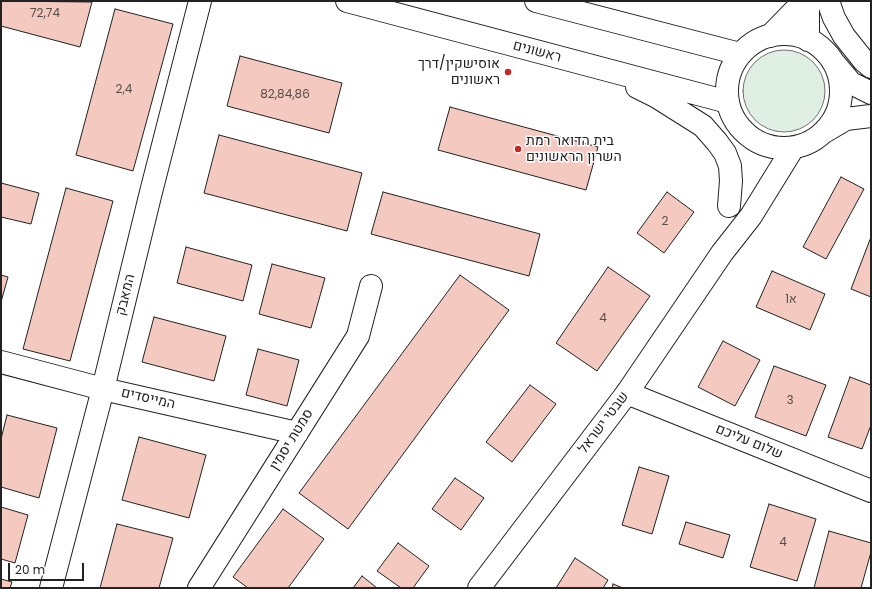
<!DOCTYPE html>
<html>
<head>
<meta charset="utf-8">
<style>
  body { margin:0 }
  #map { position:relative; width:872px; height:589px; overflow:hidden; background:#fff; font-family:Poppins,sans-serif }
  canvas { display:block }
  .frame { position:absolute; inset:0; border:2px solid #222; pointer-events:none }
  .scale { position:absolute; left:8px; top:563px; width:76px; height:18px; box-sizing:border-box; border:2px solid #222; border-top:0; padding-left:5px; font-size:12px; line-height:14px; white-space:nowrap; color:#222; -webkit-text-stroke:3px #fff; paint-order:stroke }
</style>
</head>
<body>
<div id="map">
<canvas width="872" height="589"></canvas>
<div class="frame"></div>
<div class="scale">20 m</div>
</div>
<script>
const ctx = document.querySelector('canvas').getContext('2d');
ctx.lineJoin = 'round';
function fillPath(path, color) { ctx.fillStyle = color; ctx.fill(path, 'evenodd'); }
const shape = rows => new Path2D(rows.map(r => 'M' + r).join(''));
function strokePath(path, color, width, dash) { ctx.strokeStyle = color; ctx.lineWidth = width; ctx.lineCap = dash ? 'butt' : 'round'; ctx.setLineDash(dash || []); ctx.stroke(path); }
function label(font, color, halo, rows, align = 'center') {
  ctx.font = font + ' Poppins,Heebo,sans-serif'; ctx.lineWidth = 3; ctx.setLineDash([]); ctx.textBaseline = 'middle'; ctx.strokeStyle = halo; ctx.fillStyle = color; for (const [text, x, y, turn = 0] of rows) {
    ctx.save(); ctx.translate(x, y); ctx.rotate((+turn || 0) * Math.PI / 180); ctx.textAlign = isNaN(turn) ? turn : align; if (halo) ctx.strokeText(text, 0, 0); ctx.fillText(text, 0, 0); ctx.restore();
  }
}
const green = shape([
  '743 91a41 41 0 1 1 82 0a41 41 0 1 1-82 0Z'
]);
fillPath(green, '#e0efe3');
strokePath(green, '#6f6f6f', 1);
const building = shape([
  [1,1,92,2,80,47,1,26,1,1],
  [115,9,173,24,133,171,76,155,115,9],
  [240,56,342,83,329,133,227,106,240,56],
  [450,107,598,147,586,190,438,150,450,107],
  [219,135,362,173,347,231,204,193,219,135],
  [841,177,864,189,826,259,803,247,841,177],
  [1,183,39,193,31,224,1,217,1,183],
  [66,188,113,201,70,361,23,349,66,188],
  [383,192,540,234,529,276,371,234,383,192],
  [667,192,694,212,664,253,637,233,667,192],
  [871,237,871,297,851,289,871,237],
  [186,247,252,265,243,301,177,283,186,247],
  [272,264,325,278,311,328,259,314,272,264],
  [608,267,650,296,597,371,556,343,608,267],
  [772,271,825,294,810,330,756,307,772,271],
  [1,275,8,277,1,302,1,275],
  [460,275,509,310,348,529,299,493,460,275],
  [154,317,226,336,214,381,142,362,154,317],
  [723,341,760,360,735,406,698,387,723,341],
  [258,349,299,360,287,406,246,395,258,349],
  [774,366,826,385,806,436,755,417,774,366],
  [850,377,871,385,871,425,862,449,828,437,850,377],
  [530,385,556,404,512,462,486,442,530,385],
  [7,415,57,428,39,498,1,487,1,439,7,415],
  [139,437,206,455,189,518,122,500,139,437],
  [639,467,669,476,652,534,622,525,639,467],
  [455,478,484,498,461,530,432,509,455,478],
  [769,504,816,519,797,581,750,567,769,504],
  [1,507,28,515,15,563,1,559,1,507],
  [283,509,324,539,288,588,248,588,233,577,283,509],
  [686,522,730,535,723,558,679,544,686,522],
  [117,524,173,538,159,588,100,588,117,524],
  [829,531,871,543,871,552,861,588,814,588,829,531],
  [398,543,429,566,413,588,401,588,377,571,398,543],
  [575,558,608,580,603,588,556,588,575,558],
  [362,576,377,588,353,588,362,576],
  [1,579,12,582,10,588,1,588,1,579],
  [613,584,623,588,612,588,613,584]
]);
fillPath(building, '#f3c9c0');
strokePath(building, '#222', 1);
const minor = shape([
  [808,1,808,40],
  [770,36,804,1],
  [1,362,103,389,297,433],
  [627,393,871,491],
  [51,588,103,389,151,192,200,1],
  [199,588,358,336,371,286]
]);
const tertiary = shape([
  [347,1,728,102],
  [536,1,740,54],
  [828,1,834,18,844,36,864,61,871,67],
  '727 91a57 57 0 1 1 114 0a57 57 0 1 1-114 0Z',
  [835,64,851,83,871,93],
  [637,87,657,97,703,126,717,142,725,153,730,166,731,181,729,206],
  [824,132,846,119,871,116],
  [479,588,627,393,722,253,751,216,793,148]
]);
strokePath(minor, '#222', 24);
strokePath(tertiary, '#222', 24);
strokePath(minor, '#fff', 22);
strokePath(tertiary, '#fff', 22);
for (const [x, y, r, color] of [
  [508,72,4,"#c62828"],
  [518,149,4,"#c62828"]
]) { const dot = new Path2D(); dot.arc(x, y, r, 0, 2 * Math.PI); ctx.fillStyle = color; ctx.fill(dot); strokePath(dot, '#fff', 1.5); }
label('12px', '#564c4a', null, [
  ["72,74",45,14],
  ["2,4",124,90],
  ["82,84,86",285,95],
  ["2",665,222],
  ["1א",791,300],
  ["4",603,319],
  ["3",790,401],
  ["4",783,543]
]);
label('14px', '#222', '#fff', [
  ["ראשונים",537,52,15],
  ["המאבק",126,295,-76],
  ["המייסדים",148,399,13],
  ["שבטי ישראל",604,423,-53],
  ["סמטת יסמין",292,440,-58],
  ["שלום עליכם",749,442,22]
]);
label('14px', '#222', '#fff', [
  ["אוסישקין/דרך",500,64],
  ["ראשונים",500,80],
  ["בית הדואר רמת",526,141,"left"],
  ["השרון הראשונים",526,157,"left"]
], 'right');
</script>
</body>
</html>
